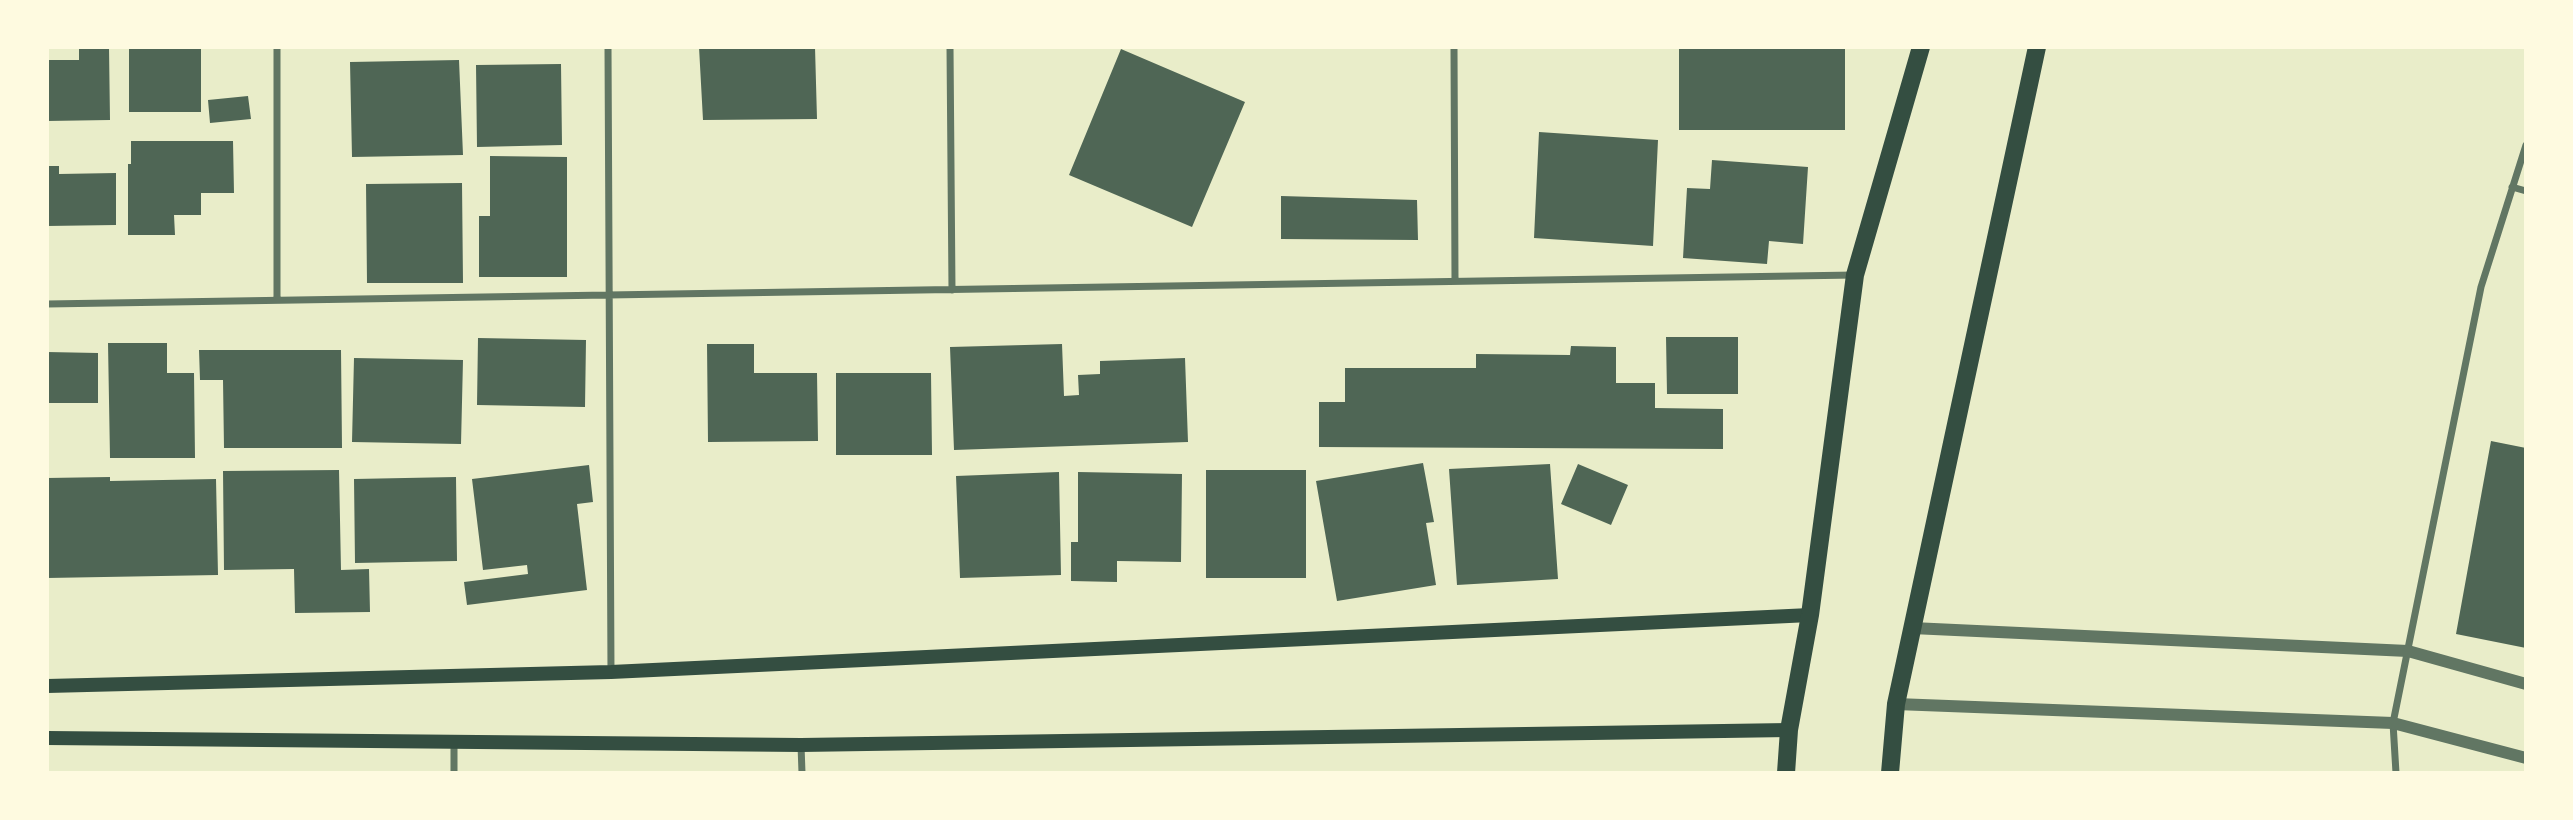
<!DOCTYPE html>
<html>
<head>
<meta charset="utf-8">
<style>
  body { margin:0 }
  #map { position:relative; width:2573px; height:820px; overflow:hidden; background:#e9edc9; font-family:"Fira Sans Condensed",sans-serif }
  canvas { display:block }
  .frame { position:absolute; inset:0; border:49px solid #fefae0; pointer-events:none }
</style>
</head>
<body>
<div id="map">
<canvas width="2573" height="820"></canvas>
<div class="frame"></div>
</div>
<script>
const ctx = document.querySelector('canvas').getContext('2d');
ctx.lineJoin = 'round';
function fillPath(path, color) { ctx.fillStyle = color; ctx.fill(path, 'evenodd'); }
const shape = rows => new Path2D(rows.map(r => 'M' + r).join(''));
function strokePath(path, color, width, dash) { ctx.strokeStyle = color; ctx.lineWidth = width; ctx.lineCap = dash ? 'butt' : 'round'; ctx.setLineDash(dash || []); ctx.stroke(path); }
fillPath(shape([
  [79,47,109,47,110,120,47,121,47,60,79,60],
  [129,47,201,47,201,112,129,112],
  [699,47,815,47,817,119,703,120],
  [1679,47,1845,47,1845,130,1679,130],
  [1121,49,1245,102,1192,227,1069,175],
  [459,60,463,155,352,157,350,62],
  [561,64,562,145,477,147,476,65],
  [248,96,251,119,210,123,208,100],
  [1539,132,1658,140,1653,246,1534,238],
  [131,141,233,141,234,193,201,193,201,215,174,215,175,235,128,235,128,164,131,164],
  [490,156,567,157,567,277,479,277,479,216,490,216],
  [1712,160,1808,167,1803,244,1769,241,1767,264,1683,258,1687,188,1710,189],
  [47,166,59,166,59,174,116,173,116,225,47,226],
  [462,183,463,283,367,283,366,184],
  [1281,196,1417,200,1418,240,1281,239],
  [1666,337,1738,337,1738,394,1667,394],
  [478,338,586,340,585,407,477,405],
  [108,343,167,343,167,373,194,373,195,458,110,458],
  [707,344,754,344,754,373,817,373,818,441,708,442],
  [1062,344,1064,396,1079,395,1078,375,1100,374,1100,361,1185,358,1188,442,954,450,950,347],
  [1571,346,1616,347,1616,383,1655,383,1655,408,1723,409,1723,449,1319,447,1319,402,1345,402,1345,368,1476,368,1476,354,1570,355],
  [199,350,341,350,342,448,224,448,223,380,200,380],
  [47,352,98,353,98,403,47,403],
  [354,358,463,360,461,444,352,442],
  [836,373,931,373,932,455,836,455],
  [2491,441,2526,448,2526,648,2456,634],
  [1423,463,1434,522,1426,523,1436,585,1337,601,1316,481],
  [1550,464,1558,579,1457,585,1449,469],
  [1578,464,1628,485,1611,525,1561,504],
  [589,465,593,502,577,504,587,590,467,605,464,582,528,574,527,565,483,570,472,479],
  [339,470,341,570,369,569,370,612,295,613,294,569,224,570,223,471],
  [1206,470,1306,470,1306,578,1206,578],
  [1059,472,1061,575,960,578,956,476],
  [1078,472,1182,474,1181,562,1117,561,1117,582,1071,581,1071,542,1078,542],
  [110,477,110,481,216,479,218,575,47,578,47,478],
  [456,477,457,561,355,563,354,479]
]), '#4f6655');
strokePath(shape([
  [277,47,277,300],
  [608,47,611,672],
  [950,47,952,290],
  [1454,47,1455,281],
  [2512,187,2526,191],
  [47,304,1855,275],
  [454,742,454,773],
  [801,745,802,773],
  [2396,773,2393,723,2481,287,2526,145]
]), '#617663', 7);
strokePath(shape([
  [1912,628,2408,651,2526,684],
  [1896,704,2393,723,2526,758]
]), '#617663', 12);
strokePath(shape([
  [47,686,611,672,1810,615],
  [47,738,801,745,1789,730]
]), '#344e41', 14);
strokePath(shape([
  [1786,773,1789,730,1810,615,1855,275,1921,47],
  [1890,773,1896,704,2037,47]
]), '#344e41', 18);
</script>
</body>
</html>
